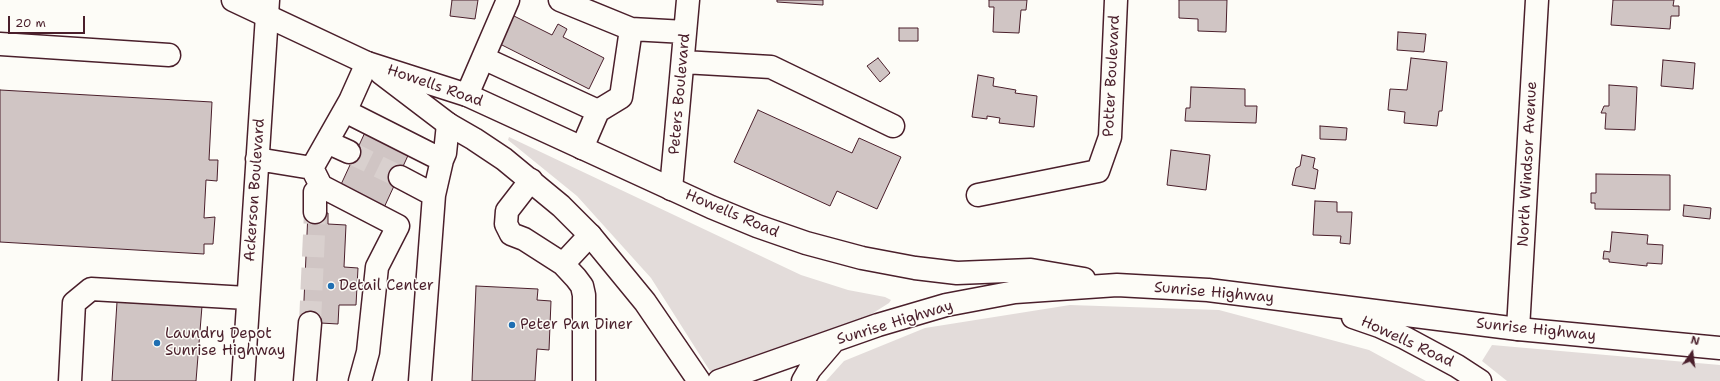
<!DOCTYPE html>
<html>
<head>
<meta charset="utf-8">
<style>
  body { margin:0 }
  #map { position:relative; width:1720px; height:381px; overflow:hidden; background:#fdfcf7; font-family:"Shantell Sans",sans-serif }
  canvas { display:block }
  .north { position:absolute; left:1672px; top:333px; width:40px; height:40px; -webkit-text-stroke:3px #fdfcf7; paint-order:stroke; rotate:14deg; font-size:11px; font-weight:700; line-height:16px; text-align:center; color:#4a1f2b }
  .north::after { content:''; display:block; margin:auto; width:14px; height:18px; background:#4a1f2b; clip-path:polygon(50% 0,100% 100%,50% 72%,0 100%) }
  .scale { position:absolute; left:8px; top:16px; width:77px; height:18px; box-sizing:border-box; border:2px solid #4a1f2b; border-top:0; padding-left:5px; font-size:12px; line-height:14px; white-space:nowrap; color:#4a1f2b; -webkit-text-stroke:3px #fdfcf7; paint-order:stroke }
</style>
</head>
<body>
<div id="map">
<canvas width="1720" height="381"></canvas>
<div class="north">N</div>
<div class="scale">20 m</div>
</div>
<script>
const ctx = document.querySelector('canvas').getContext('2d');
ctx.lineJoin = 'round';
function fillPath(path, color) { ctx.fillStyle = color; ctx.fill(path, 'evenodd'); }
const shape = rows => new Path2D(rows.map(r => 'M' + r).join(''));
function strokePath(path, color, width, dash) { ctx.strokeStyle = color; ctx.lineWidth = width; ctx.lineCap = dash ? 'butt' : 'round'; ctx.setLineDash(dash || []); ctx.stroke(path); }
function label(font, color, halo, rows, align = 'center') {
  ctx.font = font + ' "Shantell Sans",sans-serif'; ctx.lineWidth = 3; ctx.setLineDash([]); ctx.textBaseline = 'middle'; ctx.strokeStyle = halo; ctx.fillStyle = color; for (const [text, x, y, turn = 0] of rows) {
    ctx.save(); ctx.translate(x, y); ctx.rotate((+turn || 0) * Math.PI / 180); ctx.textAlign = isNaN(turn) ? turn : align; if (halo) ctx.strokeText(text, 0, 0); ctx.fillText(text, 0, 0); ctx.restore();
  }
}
fillPath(shape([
  [509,137,801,275,848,290,885,297,891,300,889,303,870,315,716,371,710,371,651,278,577,196,508,140],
  [1070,305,1219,310,1369,350,1426,381,826,381,844,361,925,328],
  [1492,345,1720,365,1720,381,1507,381,1482,361]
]), '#e3dcda');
const building = shape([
  [452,0,478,0,475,19,450,16,452,0],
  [777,0,823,0,823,5,777,2,777,0],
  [989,0,1027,0,1026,10,1021,10,1019,33,993,32,994,7,989,7,989,0],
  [1179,0,1227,0,1226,32,1198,31,1198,19,1179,18,1179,0],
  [1613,0,1674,0,1673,6,1679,6,1679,16,1671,16,1670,29,1611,25,1613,0],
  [512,15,552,35,558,24,567,29,563,37,604,58,589,89,498,43,512,15],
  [899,28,918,28,918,41,899,41,899,28],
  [1398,32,1426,34,1424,52,1397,50,1398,32],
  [878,58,890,73,880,82,867,66,878,58],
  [1411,58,1447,62,1442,111,1439,111,1437,126,1404,123,1405,112,1388,110,1390,89,1407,90,1411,58],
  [1663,60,1695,63,1693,89,1661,86,1663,60],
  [978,75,994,78,993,86,1016,90,1015,93,1037,96,1034,127,999,123,1000,118,987,116,987,119,972,117,978,75],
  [1609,85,1637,87,1635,130,1605,129,1606,113,1601,113,1604,106,1609,106,1609,85],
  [1191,87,1245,89,1245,106,1257,106,1256,123,1185,121,1186,108,1190,108,1191,87],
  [0,90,212,102,209,160,218,160,217,181,206,180,204,218,215,217,213,244,204,244,204,254,0,242,0,90],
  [758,110,852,153,859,138,901,157,877,209,837,191,830,206,734,162,758,110],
  [1320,126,1347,128,1346,140,1320,139,1320,126],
  [367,128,411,149,382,212,338,191,367,128],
  [1171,150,1210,155,1206,190,1167,185,1171,150],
  [1302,155,1315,158,1313,168,1318,170,1315,189,1292,185,1296,168,1300,166,1302,155],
  [1596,174,1670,175,1670,210,1595,209,1595,203,1591,203,1591,193,1596,193,1596,174],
  [1315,201,1337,202,1337,212,1352,212,1350,244,1340,243,1341,236,1313,235,1315,201],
  [1684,205,1711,208,1710,219,1683,216,1684,205],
  [308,212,328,213,328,224,346,225,344,267,358,268,356,305,339,305,338,324,303,322,308,212],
  [1612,232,1648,235,1647,244,1663,245,1662,264,1647,263,1647,266,1609,262,1609,259,1603,259,1604,251,1610,252,1612,232],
  [476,286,538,289,537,300,551,301,549,350,537,349,535,381,472,381,476,286],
  [117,302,202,306,196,381,112,381,117,302]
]);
fillPath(building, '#d0c5c4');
strokePath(building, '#4a1f2b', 1);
strokePath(shape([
  [349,152,400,177],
  [310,323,315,212]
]), '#d9d0ce', 22, [22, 11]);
const minor = shape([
  [560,0,631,29,685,32],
  [0,44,169,55],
  [483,58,598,111,621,97,631,29],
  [683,62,771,67,893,126],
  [467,95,508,0],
  [345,111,442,160],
  [327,142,349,152],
  [582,148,598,111],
  [257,159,312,168,321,186,398,226,377,267,368,352,360,381],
  [312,168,350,101,367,63],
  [400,177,434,195],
  [531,180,507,211,506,224,511,234,524,239,563,264,576,278,582,286,584,295,584,381],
  [671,189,688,0],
  [978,195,1098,171,1110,137,1116,0],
  [315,212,315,192,321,186],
  [563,264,590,235],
  [1518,329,1537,0],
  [70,381,74,303,91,289,247,298],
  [243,381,268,0],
  [305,381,310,323],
  [420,381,434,195,442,160,445,153,448,124]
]);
const major = shape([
  [233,0,367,63,467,95,711,207,757,226,806,243,862,258,915,268,957,273,1031,270,1084,279],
  [381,73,448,124,474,139,504,159,561,206,590,235,645,302,699,381],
  [1353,317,1379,326,1405,338,1457,366,1480,381],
  [719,381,878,325,946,305,1015,292,1117,285,1208,290,1518,329,1720,348],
  [803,381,810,369,833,342]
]);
strokePath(minor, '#4a1f2b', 25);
strokePath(major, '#4a1f2b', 25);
strokePath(minor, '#fdfcf7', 22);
strokePath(major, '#fdfcf7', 22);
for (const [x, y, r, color] of [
  [331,286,4,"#1f6fb2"],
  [512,325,4,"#1f6fb2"],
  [157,343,4,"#1f6fb2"]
]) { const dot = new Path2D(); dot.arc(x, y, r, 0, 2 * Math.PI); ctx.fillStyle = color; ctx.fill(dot); strokePath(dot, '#fdfcf7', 1.5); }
label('15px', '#4a1f2b', '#fdfcf7', [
  ["Potter Boulevard",1112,76,-87],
  ["Howells Road",435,86,19],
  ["Peters Boulevard",680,94,-85],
  ["North Windsor Avenue",1528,164,-87],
  ["Ackerson Boulevard",255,190,-86],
  ["Howells Road",732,214,23],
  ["Sunrise Highway",1214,293,5],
  ["Sunrise Highway",895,323,-17],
  ["Sunrise Highway",1536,330,6],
  ["Howells Road",1407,342,25]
]);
label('15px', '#4a1f2b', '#fdfcf7', [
  ["Detail Center",339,286],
  ["Peter Pan Diner",520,325],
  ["Laundry Depot",165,334],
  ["Sunrise Highway",165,351]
], 'left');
</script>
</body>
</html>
